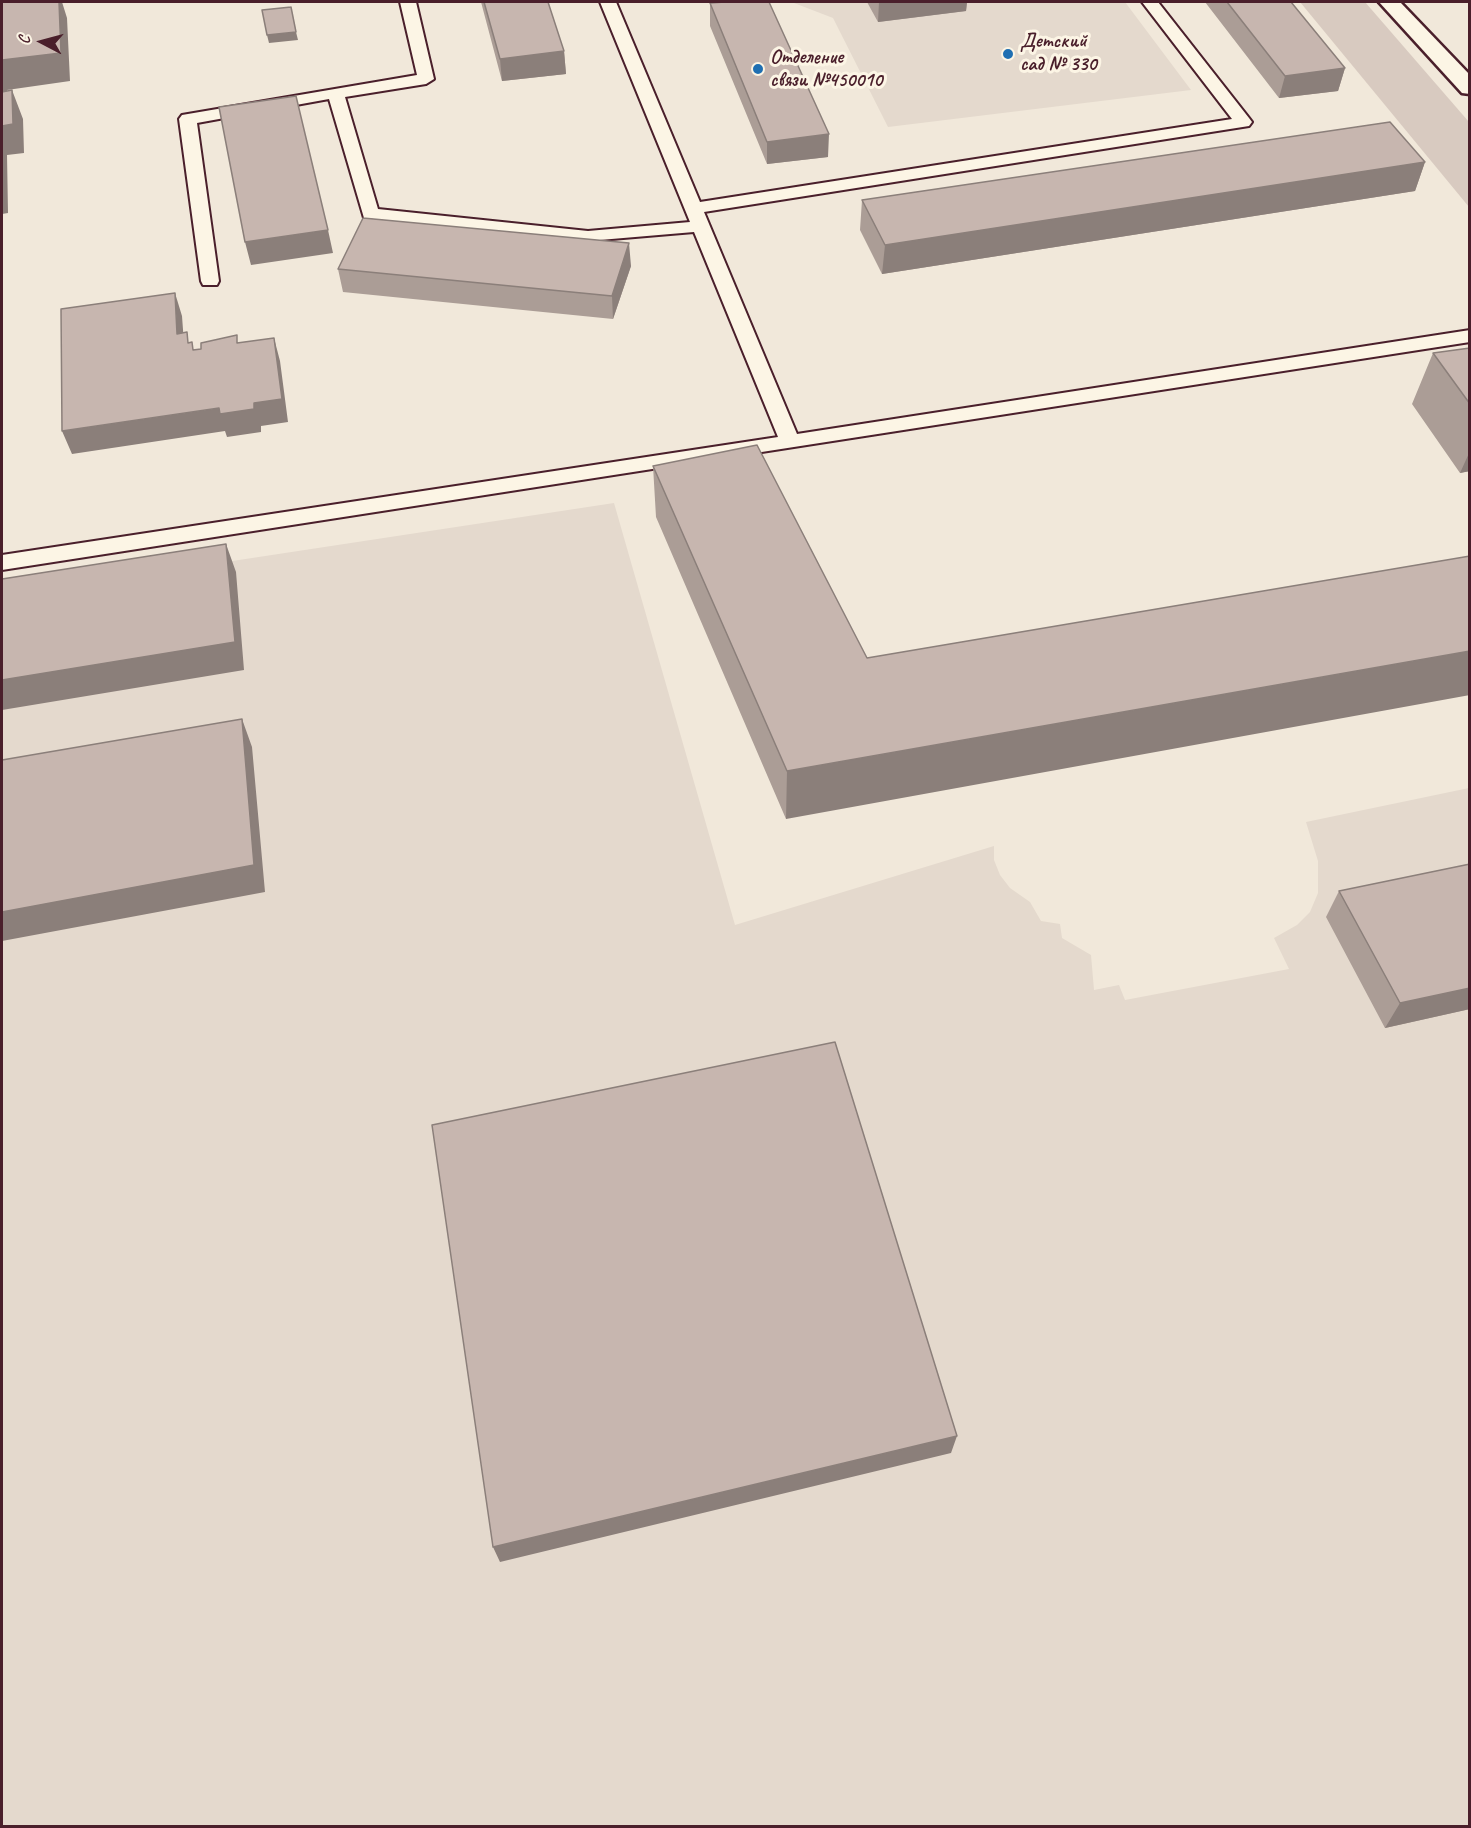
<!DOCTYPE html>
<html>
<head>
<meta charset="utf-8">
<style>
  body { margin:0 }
  #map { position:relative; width:1471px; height:1828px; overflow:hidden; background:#f1e8da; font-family:Caveat,sans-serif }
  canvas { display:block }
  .frame { position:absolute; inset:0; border:3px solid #4a1f2b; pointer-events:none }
  .north { position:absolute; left:12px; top:12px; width:60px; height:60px; -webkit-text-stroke:4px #fcf5e5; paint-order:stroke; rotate:276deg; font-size:16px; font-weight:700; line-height:24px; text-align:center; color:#4a1f2b }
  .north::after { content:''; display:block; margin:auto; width:21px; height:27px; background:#4a1f2b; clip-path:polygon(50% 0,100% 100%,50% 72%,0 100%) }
</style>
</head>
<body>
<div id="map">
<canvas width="1471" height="1828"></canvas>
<div class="frame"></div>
<div class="north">С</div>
</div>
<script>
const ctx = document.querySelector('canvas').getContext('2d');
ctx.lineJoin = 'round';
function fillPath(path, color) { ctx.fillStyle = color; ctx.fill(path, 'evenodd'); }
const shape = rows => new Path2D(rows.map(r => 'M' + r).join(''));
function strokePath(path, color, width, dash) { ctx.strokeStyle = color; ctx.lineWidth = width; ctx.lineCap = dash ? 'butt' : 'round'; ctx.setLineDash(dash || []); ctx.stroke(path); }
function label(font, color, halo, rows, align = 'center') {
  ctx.font = font + ' Caveat,sans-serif'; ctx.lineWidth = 6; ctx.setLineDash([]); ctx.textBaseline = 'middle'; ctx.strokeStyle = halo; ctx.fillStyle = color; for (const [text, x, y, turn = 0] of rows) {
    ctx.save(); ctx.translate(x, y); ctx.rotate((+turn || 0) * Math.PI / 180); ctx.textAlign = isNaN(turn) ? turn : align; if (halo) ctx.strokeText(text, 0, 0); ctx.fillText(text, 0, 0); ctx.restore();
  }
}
fillPath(shape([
  [760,2,1125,2,1191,90,888,127,833,18,794,3],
  [614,503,735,925,994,846,994,860,1000,875,1010,888,1030,902,1041,921,1060,924,1062,938,1091,955,1094,990,1119,985,1125,1000,1289,969,1274,938,1297,925,1310,912,1318,893,1318,861,1306,822,1469,788,1469,1826,2,1826,2,596]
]), '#e4d9cd');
fillPath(shape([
  [1300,2,1365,2,1469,122,1469,207]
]), '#d8cac0');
const service = shape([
  [400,2,416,2,434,79,426,84,345,97,378,209,588,231,690,222,600,2,616,2,700,202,1232,119,1142,2,1158,2,1249,118,1252,122,1249,126,704,212,797,434,1470,330,1470,342,2,570,2,555,778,437,694,232,588,241,364,218,329,99,197,123,219,281,217,285,203,285,201,281,179,119,182,115,417,75,400,2]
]);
const minor = shape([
  [1379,2,1400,2,1470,75,1470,94,1462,93,1379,2]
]);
strokePath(service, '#4a1f2b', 4);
strokePath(minor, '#4a1f2b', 5);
fillPath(service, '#fcf5e5');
fillPath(minor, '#fcf5e5');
fillPath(shape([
  [481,2,548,2,564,51,566,74,502,81],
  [867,2,967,2,966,11,878,22],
  [1205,2,1291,2,1345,68,1338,91,1279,98],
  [710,3,828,157,767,164,710,26],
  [1425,162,1415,191,882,274,860,230,862,200],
  [631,266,613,319,343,292,338,269],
  [1470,348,1470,471,1460,473,1412,404,1433,353],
  [653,466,867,658,786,819,656,517],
  [1470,864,1470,1009,1385,1028,1326,917,1339,891]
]), '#ab9d96');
fillPath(shape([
  [59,2,62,2,67,18,70,81,7,90,7,121,2,106,2,60],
  [879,2,967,2,966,11,878,22],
  [296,32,298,40,269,43,267,35],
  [564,51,566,74,502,81,500,59],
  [1345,68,1338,91,1279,98,1285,76],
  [12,90,23,119,24,153,7,155,8,213,2,214,2,126],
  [829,134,828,157,767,164,767,142],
  [1425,162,1415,191,882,274,885,245],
  [328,230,333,253,251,265,245,242],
  [629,243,631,266,613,319,612,296],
  [175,293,182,316,185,357,177,334],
  [274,338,280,361,288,422,261,426,261,432,227,437,225,431,72,454,62,431,254,403],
  [1470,451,1470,471,1460,473],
  [226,544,236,572,244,670,2,710,2,680],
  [1470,651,1470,695,786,819,787,771],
  [242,719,252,747,265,892,2,941,2,912],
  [1470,988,1470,1009,1385,1028,1400,1003],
  [957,1436,951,1453,500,1562,493,1547]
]), '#8b7f7a');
const building = shape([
  [2,2,59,2,61,53,2,60,2,2],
  [484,2,548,2,564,51,500,59,484,2],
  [725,2,769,2,829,134,767,142,710,3,725,2],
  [1227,2,1291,2,1345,68,1285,76,1227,2],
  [291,7,296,32,267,35,262,10,291,7],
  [12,90,13,124,2,126,2,92,12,90],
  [296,96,328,230,245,242,219,107,296,96],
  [1390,122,1425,162,885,245,862,200,1390,122],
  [363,218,629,243,612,296,338,269,363,218],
  [175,293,177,334,187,332,188,343,192,342,193,350,201,349,201,343,237,335,237,343,274,338,282,399,254,403,254,409,220,414,219,408,62,431,61,309,175,293],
  [1470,348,1470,404,1433,353,1470,348],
  [757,445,867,658,1470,556,1470,651,787,771,653,466,757,445],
  [226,544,235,642,2,680,2,579,226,544],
  [242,719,254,865,2,912,2,760,242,719],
  [1470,864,1470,988,1400,1003,1339,891,1470,864],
  [835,1042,957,1436,493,1547,432,1125,835,1042]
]);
fillPath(building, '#c7b6af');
strokePath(building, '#8b7f7a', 1.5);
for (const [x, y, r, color] of [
  [1008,54,6,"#1f6fb2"],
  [758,69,6,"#1f6fb2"]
]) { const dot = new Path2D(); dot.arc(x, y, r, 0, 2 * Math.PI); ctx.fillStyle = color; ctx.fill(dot); strokePath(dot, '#fcf5e5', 2); }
label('bold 20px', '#4a1f2b', '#fcf5e5', [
  ["Детский",1020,42],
  ["сад № 330",1020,65],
  ["Отделение",770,58],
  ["связи №450010",770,81]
], 'left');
</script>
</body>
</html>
